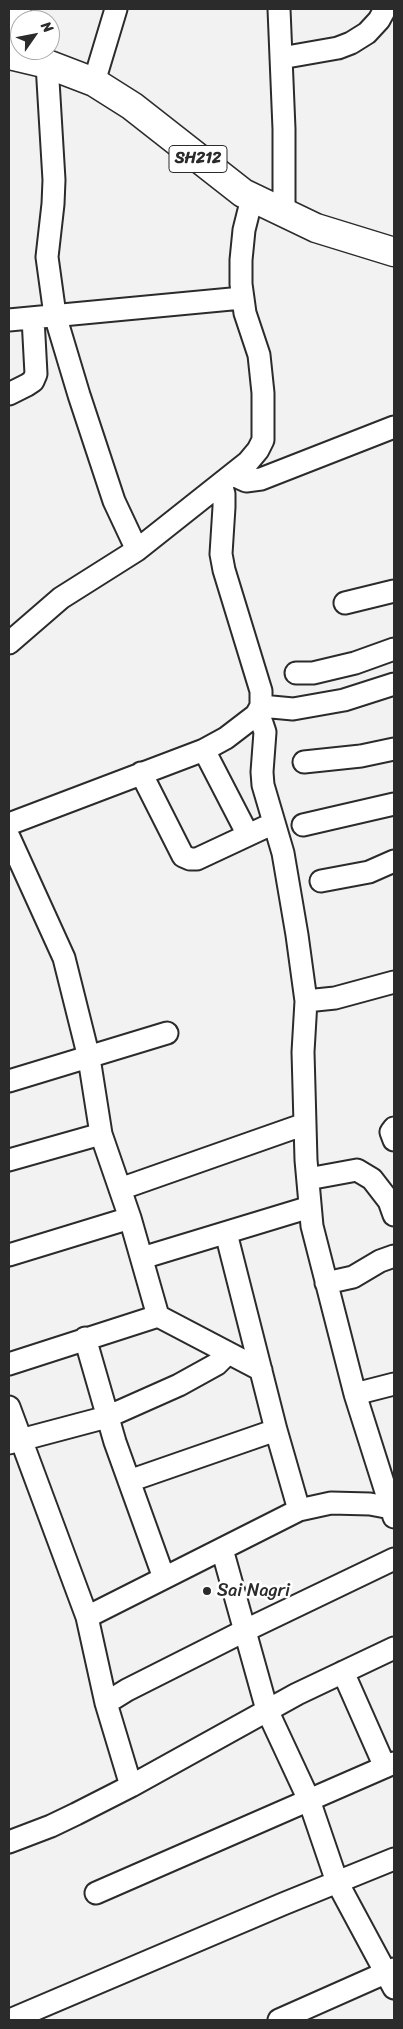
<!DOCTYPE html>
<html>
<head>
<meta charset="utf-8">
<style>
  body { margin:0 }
  #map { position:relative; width:403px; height:2029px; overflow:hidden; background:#f2f2f2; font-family:Sriracha,sans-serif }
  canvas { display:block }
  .frame { position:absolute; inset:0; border:10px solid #2b2b2b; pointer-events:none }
  .north { position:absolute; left:10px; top:10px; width:50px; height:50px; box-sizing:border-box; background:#fff; border:1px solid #aaa; border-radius:50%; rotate:57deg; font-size:14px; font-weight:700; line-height:20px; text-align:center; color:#2b2b2b }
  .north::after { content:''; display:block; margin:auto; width:18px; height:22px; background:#2b2b2b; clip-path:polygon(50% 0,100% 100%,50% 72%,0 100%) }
</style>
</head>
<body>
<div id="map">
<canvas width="403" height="2029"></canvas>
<div class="frame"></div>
<div class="north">N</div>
</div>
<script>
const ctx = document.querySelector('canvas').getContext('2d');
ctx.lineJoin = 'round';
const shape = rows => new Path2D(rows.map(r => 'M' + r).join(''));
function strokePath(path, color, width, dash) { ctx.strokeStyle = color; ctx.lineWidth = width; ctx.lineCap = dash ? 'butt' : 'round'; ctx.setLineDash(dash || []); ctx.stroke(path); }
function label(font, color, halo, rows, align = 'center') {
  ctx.font = font + ' Sriracha,sans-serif'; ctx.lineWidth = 5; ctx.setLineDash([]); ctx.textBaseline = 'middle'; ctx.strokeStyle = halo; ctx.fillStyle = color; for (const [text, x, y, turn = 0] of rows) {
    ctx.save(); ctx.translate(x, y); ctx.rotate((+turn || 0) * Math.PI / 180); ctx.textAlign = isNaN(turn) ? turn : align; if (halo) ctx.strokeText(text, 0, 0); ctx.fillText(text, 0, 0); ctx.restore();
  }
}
const minor = shape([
  [279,9,284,129,284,212],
  [9,51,20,9],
  [281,58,338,48,351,43,367,33,379,20,385,9],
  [47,64,54,180,53,204,47,257,55,315,79,395,114,501,137,550],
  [94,82,116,9],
  [9,320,242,298],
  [9,394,27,385,33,381,36,374,33,318],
  [233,475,246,481,261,479,394,427],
  [345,603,394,591],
  [9,643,61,598,137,550,248,462,258,450,263,440,263,393,259,355,245,313,241,284,241,260,244,230,252,198],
  [296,673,313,673,355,663,394,649],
  [261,706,293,709,344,700,394,684],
  [256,715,262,723,265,732,262,772,263,785,283,853,297,935,306,1001,303,1052,306,1160,312,1226,355,1394,394,1517],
  [204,750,248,835],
  [304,762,361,756,394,749],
  [141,773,183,856,190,859,197,859,274,823],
  [9,824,204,750,226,738,256,715,261,706,261,691,224,570,221,554,224,507,224,494,221,484],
  [303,825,394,804],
  [9,837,64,958,89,1058,101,1134,130,1218,158,1316,9,1364],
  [321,881,369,872,394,861],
  [306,1001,335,998,394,982],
  [9,1081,167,1033],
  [394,1128,391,1132,394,1140],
  [9,1160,101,1134],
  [308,1179,357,1170,372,1179,389,1201,394,1215],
  [120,1189,305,1124],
  [226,1233,276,1430,299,1510],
  [9,1255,130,1218],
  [142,1258,310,1207],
  [326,1283,353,1277,380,1261,394,1256],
  [158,1316,261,1370],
  [85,1338,115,1442,164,1578],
  [355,1394,394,1384],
  [9,1407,87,1617,106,1703,131,1786],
  [9,1443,107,1417,179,1385,217,1364,228,1353],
  [129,1481,276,1430],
  [222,1549,267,1710,309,1800,337,1882,394,1988],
  [87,1617,299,1510,331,1503,370,1504,391,1508],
  [343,1672,385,1767],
  [106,1703,127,1690,244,1631,394,1559],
  [9,1842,51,1826,76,1814,131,1786,297,1694,394,1648],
  [96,1893,394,1763],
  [10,2020,283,1904,394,1859],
  [279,2020,394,1969]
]);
const major = shape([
  [9,55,47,64,94,82,132,106,243,193,316,228,394,252]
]);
strokePath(minor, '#2b2b2b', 25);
strokePath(major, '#2b2b2b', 31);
strokePath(minor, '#fff', 21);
strokePath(major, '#fff', 28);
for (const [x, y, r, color] of [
  [207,1591,5,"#2b2b2b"]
]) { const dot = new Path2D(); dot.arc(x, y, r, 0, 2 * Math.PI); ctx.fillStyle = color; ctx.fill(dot); strokePath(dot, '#fff', 2); }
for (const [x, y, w] of [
  [198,159,58]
]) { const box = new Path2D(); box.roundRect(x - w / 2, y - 13.5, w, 27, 4); ctx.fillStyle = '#fff'; ctx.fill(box); strokePath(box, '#2b2b2b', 1); }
label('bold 16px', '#2b2b2b', null, [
  ["SH212",198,159]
]);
label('18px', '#2b2b2b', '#fff', [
  ["Sai Nagri",217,1591]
], 'left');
</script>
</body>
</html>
